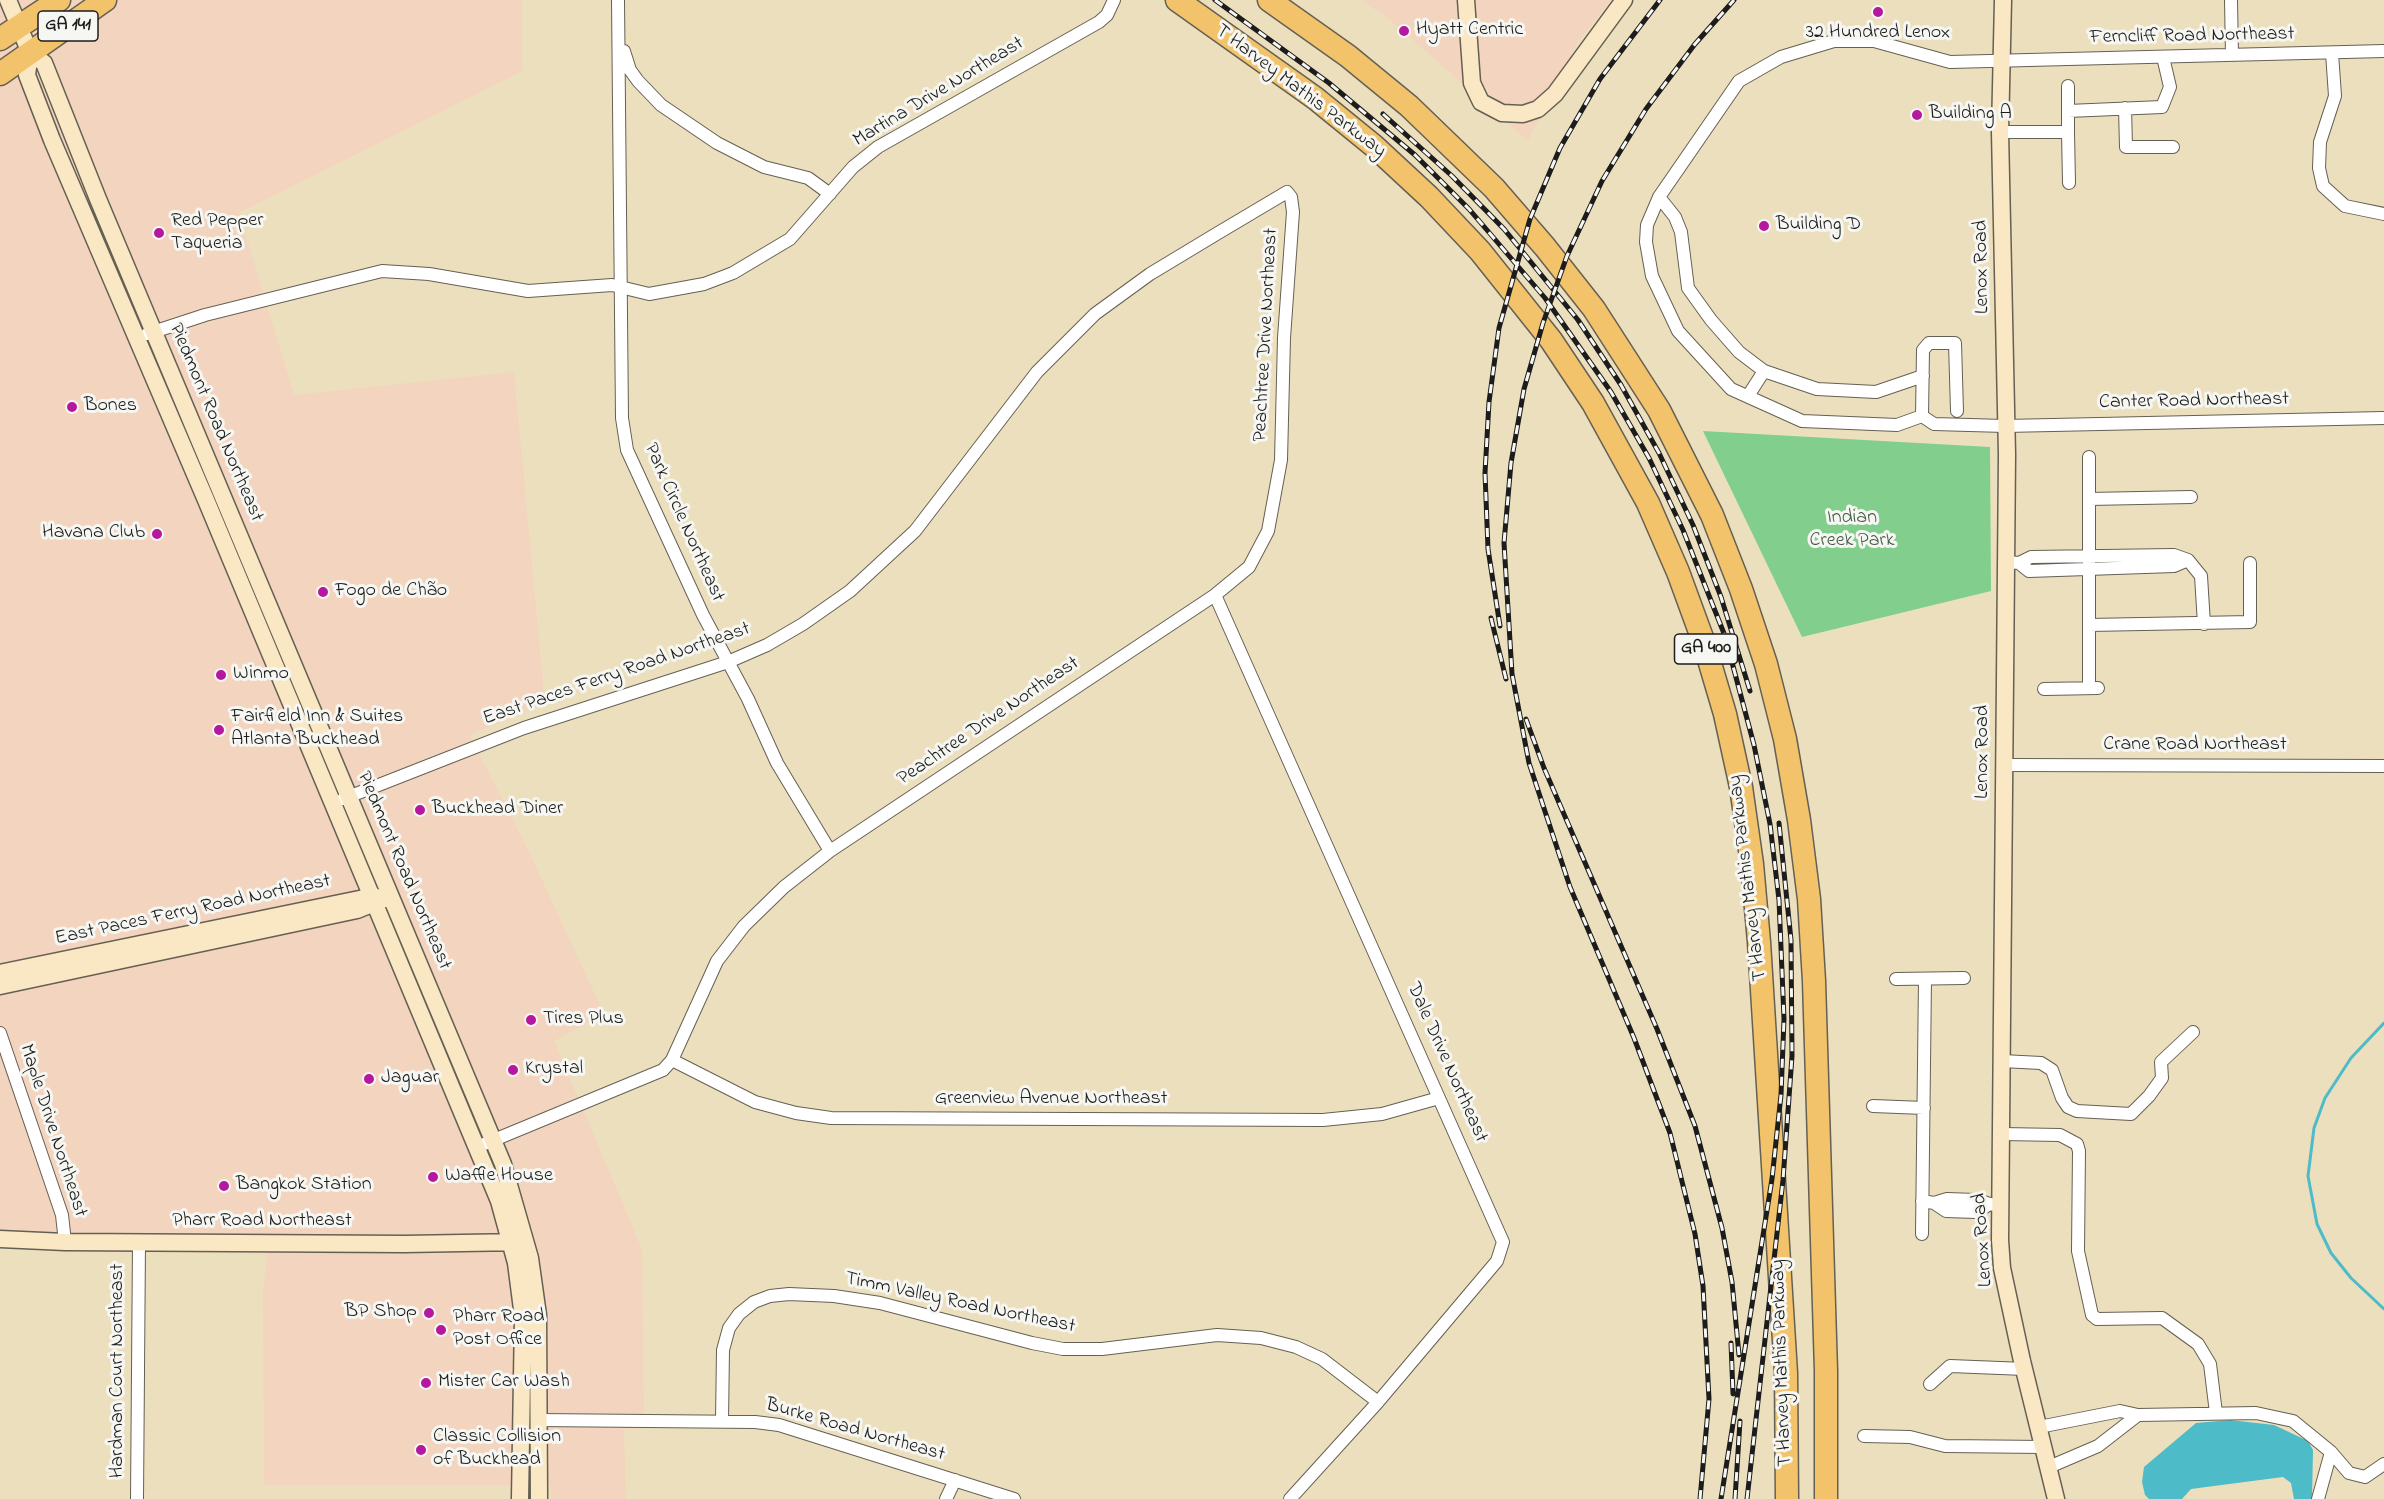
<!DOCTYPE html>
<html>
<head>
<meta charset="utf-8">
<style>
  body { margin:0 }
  canvas { display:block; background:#ecdfbd }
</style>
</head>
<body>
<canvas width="2384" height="1499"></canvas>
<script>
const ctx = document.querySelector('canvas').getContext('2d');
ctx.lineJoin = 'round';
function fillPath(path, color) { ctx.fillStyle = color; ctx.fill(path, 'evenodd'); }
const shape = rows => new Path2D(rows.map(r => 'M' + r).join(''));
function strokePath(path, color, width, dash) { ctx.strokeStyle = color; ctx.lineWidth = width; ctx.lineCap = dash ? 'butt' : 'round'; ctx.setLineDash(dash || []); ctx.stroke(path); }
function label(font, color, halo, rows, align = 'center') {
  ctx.font = font + ' "Indie Flower",sans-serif'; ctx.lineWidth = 6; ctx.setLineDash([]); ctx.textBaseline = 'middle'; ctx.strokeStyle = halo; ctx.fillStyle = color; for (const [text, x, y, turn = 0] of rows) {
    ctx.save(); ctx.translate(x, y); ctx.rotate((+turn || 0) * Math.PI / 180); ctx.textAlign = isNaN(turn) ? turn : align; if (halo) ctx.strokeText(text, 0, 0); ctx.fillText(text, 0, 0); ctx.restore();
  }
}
fillPath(shape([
  [0,0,522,0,522,71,239,213,294,395,514,372,545,704,470,735,531,856,604,1014,554,1041,642,1249,644,1428,624,1429,626,1499,551,1499,551,1485,264,1485,263,1289,268,1248,0,1242],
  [1361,0,1611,0,1577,43,1528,141,1389,19]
]), '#f3d4be');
fillPath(shape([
  [1703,431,1990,447,1991,591,1802,637]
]), '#82ce8d');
fillPath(shape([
  [2230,1420,2274,1425,2308,1441,2313,1450,2312,1499,2294,1499,2291,1483,2283,1477,2191,1489,2182,1499,2149,1499,2145,1495,2142,1482,2144,1467,2196,1423]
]), '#4ebbc9');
strokePath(shape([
  [2384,1023,2351,1058,2325,1098,2314,1128,2308,1176,2317,1224,2331,1253,2351,1278,2384,1309]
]), '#4ebbc9', 3);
const street = shape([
  [618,0,622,418,627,450,703,615,748,699,777,763,830,851],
  [2231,0,2232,55],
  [624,51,630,70,638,81,661,105,717,143,764,167,808,178,830,194],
  [2384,51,1950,62,1874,41,1834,41,1781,57,1739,81,1659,197,1647,225,1646,242,1652,276,1678,331,1731,389,1802,421,1897,425,1922,416,1934,424,2005,426,2384,418],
  [2332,53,2335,96,2320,142,2319,168,2323,186,2345,206,2384,214],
  [2068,86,2068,132],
  [2125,108,2126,147,2173,147],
  [2068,111,2162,107,2170,87,2163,57],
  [2000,132,2068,132,2069,183],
  [1659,197,1675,217,1681,232,1688,288,1711,320,1739,352,1764,371,1817,389,1876,392,1923,376],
  [147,334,205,315,382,271,429,274,528,291,612,285,649,294,704,284,733,273,790,239,853,167,878,147,1099,22,1107,15,1114,0],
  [1748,396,1764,371],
  [1922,416,1923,350,1929,343,1955,343,1957,411],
  [2089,457,2089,688],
  [2089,499,2191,497],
  [2006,562,2019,563,2031,557,2174,555,2188,560,2201,576,2204,624],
  [2019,563,2029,571,2174,566,2188,560],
  [1215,595,1503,1242,1497,1261,1378,1402,1290,1499],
  [2089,625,2250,622,2250,563],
  [2044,689,2098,688],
  [2006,765,2384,766],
  [343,799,524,728,728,662,767,645,803,624,850,591,915,531,1037,372,1095,314,1150,274,1218,233,1287,192,1291,197,1293,212,1284,338,1281,460,1268,531,1249,567,1215,595,830,851,784,887,744,926,717,961,672,1060,663,1070,477,1147],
  [1896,979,1964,978],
  [0,1033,62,1215,65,1242],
  [672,1060,755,1102,796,1113,831,1118,1323,1120,1382,1114,1439,1098],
  [2002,1061,2041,1063,2052,1070,2062,1098,2068,1107,2077,1111,2131,1114,2149,1096,2162,1078,2161,1062,2193,1032],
  [1873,1106,1924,1108],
  [2002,1134,2060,1135,2077,1144,2079,1151,2078,1251,2092,1315,2097,1319,2162,1318,2198,1344,2210,1364,2216,1413],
  [1922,1201,1934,1203,1946,1211,1977,1212,1988,1205],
  [1934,1203,1947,1199,1976,1200,1994,1205],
  [1922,1234,1925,979],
  [1930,1384,1950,1366,2025,1369],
  [538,1420,755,1422,779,1425,1014,1499],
  [722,1421,723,1350,729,1328,739,1314,754,1302,770,1296,789,1294,834,1296,880,1303,1032,1343,1063,1349,1102,1349,1217,1335,1261,1338,1296,1347,1322,1359,1378,1402],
  [2039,1427,2120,1411,2138,1415,2256,1413,2293,1421,2331,1452,2349,1473,2365,1477,2384,1464],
  [1864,1436,1910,1437,1945,1446,2044,1447],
  [2049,1467,2098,1446,2138,1415],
  [137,1499,139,1243],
  [946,1499,955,1480],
  [2318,1499,2331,1452]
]);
const secondary = shape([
  [8,0,30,53,27,75,52,140,206,500,499,1201,516,1263,523,1317,520,1499],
  [1466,0,1472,83,1481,102,1502,113,1523,114,1538,109,1555,94,1624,0],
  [2003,0,2000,132,2007,455,2000,1240,2002,1268,2022,1361,2056,1499],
  [30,53,44,63,98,199,503,1164,530,1258,538,1315,539,1499],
  [0,973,374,896],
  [0,986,357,910,384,899],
  [0,1239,65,1242,404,1244,521,1242]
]);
const highway = shape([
  [1177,0,1315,98,1374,146,1429,197,1480,251,1551,340,1593,403,1648,503,1678,572,1704,643,1725,714,1741,787,1752,864,1759,942,1786,1373,1787,1499],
  [1269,0,1348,56,1409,106,1494,188,1545,247,1594,309,1659,410,1712,515,1741,589,1766,664,1785,739,1799,820,1809,899,1814,981,1826,1371,1826,1499],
  [0,39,59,0],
  [0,74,105,0]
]);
strokePath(street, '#656054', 14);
strokePath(secondary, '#656054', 19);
strokePath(highway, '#656054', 25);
strokePath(street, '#fff', 12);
strokePath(secondary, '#fae7c3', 16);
strokePath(highway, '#f2c36a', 22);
const rail = shape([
  [1215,0,1329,83,1415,155,1469,209,1545,298,1611,392,1649,458,1683,530,1725,636,1754,745,1770,824,1779,900,1784,1019,1781,1095,1772,1179,1721,1499],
  [1383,114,1452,176,1504,229,1578,320,1621,385,1659,453,1693,525,1721,597,1750,691],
  [1491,618,1506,679],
  [1500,626,1488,549,1485,473,1489,402,1499,328,1530,219,1560,148,1600,79,1660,0],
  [1526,719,1544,768,1657,1029,1695,1126,1722,1228,1732,1282,1739,1355],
  [1731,1343,1733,1394],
  [1700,1499,1709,1399,1703,1286,1695,1234,1670,1133,1634,1038,1570,887,1529,763,1512,674,1504,543,1511,463,1524,389,1543,323,1567,256,1602,181,1646,109,1695,44,1734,0],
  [1735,1499,1740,1421],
  [1747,1499,1783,1180,1792,1056,1791,940,1779,823]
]);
strokePath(rail, '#1c1c1c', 5);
strokePath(rail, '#f6f6f2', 3, [9]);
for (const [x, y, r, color] of [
  [1878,12,6,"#b5179e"],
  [1404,31,6,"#b5179e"],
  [1917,115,6,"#b5179e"],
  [1764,226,6,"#b5179e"],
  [159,233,6,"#b5179e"],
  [72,407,6,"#b5179e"],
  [157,534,6,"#b5179e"],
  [323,592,6,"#b5179e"],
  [221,675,6,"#b5179e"],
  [219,730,6,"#b5179e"],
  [420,810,6,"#b5179e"],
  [531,1020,6,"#b5179e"],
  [513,1070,6,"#b5179e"],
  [369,1079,6,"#b5179e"],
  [433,1177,6,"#b5179e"],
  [224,1186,6,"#b5179e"],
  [429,1313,6,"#b5179e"],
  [441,1330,6,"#b5179e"],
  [426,1383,6,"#b5179e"],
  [421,1450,6,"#b5179e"]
]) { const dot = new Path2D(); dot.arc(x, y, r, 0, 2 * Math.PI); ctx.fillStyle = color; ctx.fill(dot); strokePath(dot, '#f6f6f2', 2); }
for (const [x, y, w] of [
  [68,26,60],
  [1706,649,63]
]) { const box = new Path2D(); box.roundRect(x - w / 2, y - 15, w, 30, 4.5); ctx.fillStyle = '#f6f6f2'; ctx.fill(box); strokePath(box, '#1c1c1c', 1.5); }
label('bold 18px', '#1c1c1c', null, [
  ["GA 141",68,26],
  ["GA 400",1706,649]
]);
label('20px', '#1c1c1c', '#f6f6f2', [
  ["Hyatt Centric",1416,31],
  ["32 Hundred Lenox",1878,34,"center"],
  ["Building A",1929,115],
  ["Red Pepper",171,222],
  ["Taqueria",171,245],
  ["Building D",1776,226],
  ["Bones",84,407],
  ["Havana Club",145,534,"right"],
  ["Fogo de Chão",335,592],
  ["Winmo",233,675],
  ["Fairfield Inn & Suites",231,718],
  ["Atlanta Buckhead",231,741],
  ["Buckhead Diner",432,810],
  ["Tires Plus",543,1020],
  ["Krystal",525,1070],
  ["Jaguar",381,1079],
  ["Waffle House",445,1177],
  ["Bangkok Station",236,1186],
  ["BP Shop",417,1313,"right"],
  ["Pharr Road",453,1318],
  ["Post Office",453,1341],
  ["Mister Car Wash",438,1383],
  ["Classic Collision",433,1438],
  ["of Buckhead",433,1461]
], 'left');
label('20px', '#1c1c1c', '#f6f6f2', [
  ["Ferncliff Road Northeast",2192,37,-1],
  ["T Harvey Mathis Parkway",1300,92,37],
  ["Martina Drive Northeast",939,93,-31],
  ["Lenox Road",1983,267,-91],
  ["Peachtree Drive Northeast",1267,335,-87],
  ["Canter Road Northeast",2194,402,-1],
  ["Piedmont Road Northeast",215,423,67],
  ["Park Circle Northeast",683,523,66],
  ["East Paces Ferry Road Northeast",617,675,-19],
  ["Peachtree Drive Northeast",989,722,-34],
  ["Crane Road Northeast",2195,746],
  ["Lenox Road",1984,752,-90],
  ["Piedmont Road Northeast",403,871,67],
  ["T Harvey Mathis Parkway",1749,878,-97],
  ["East Paces Ferry Road Northeast",193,911,-12],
  ["Dale Drive Northeast",1446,1063,66],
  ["Greenview Avenue Northeast",1051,1100],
  ["Maple Drive Northeast",52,1131,72],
  ["Pharr Road Northeast",262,1222],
  ["Lenox Road",1984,1240,-94],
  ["Timm Valley Road Northeast",960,1304,12],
  ["T Harvey Mathis Parkway",1783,1363,-92],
  ["Hardman Court Northeast",119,1371,-90],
  ["Burke Road Northeast",855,1431,16]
]);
label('20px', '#405a44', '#f6f6f2', [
  ["Indian",1852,519],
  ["Creek Park",1852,542]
]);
</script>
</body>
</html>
